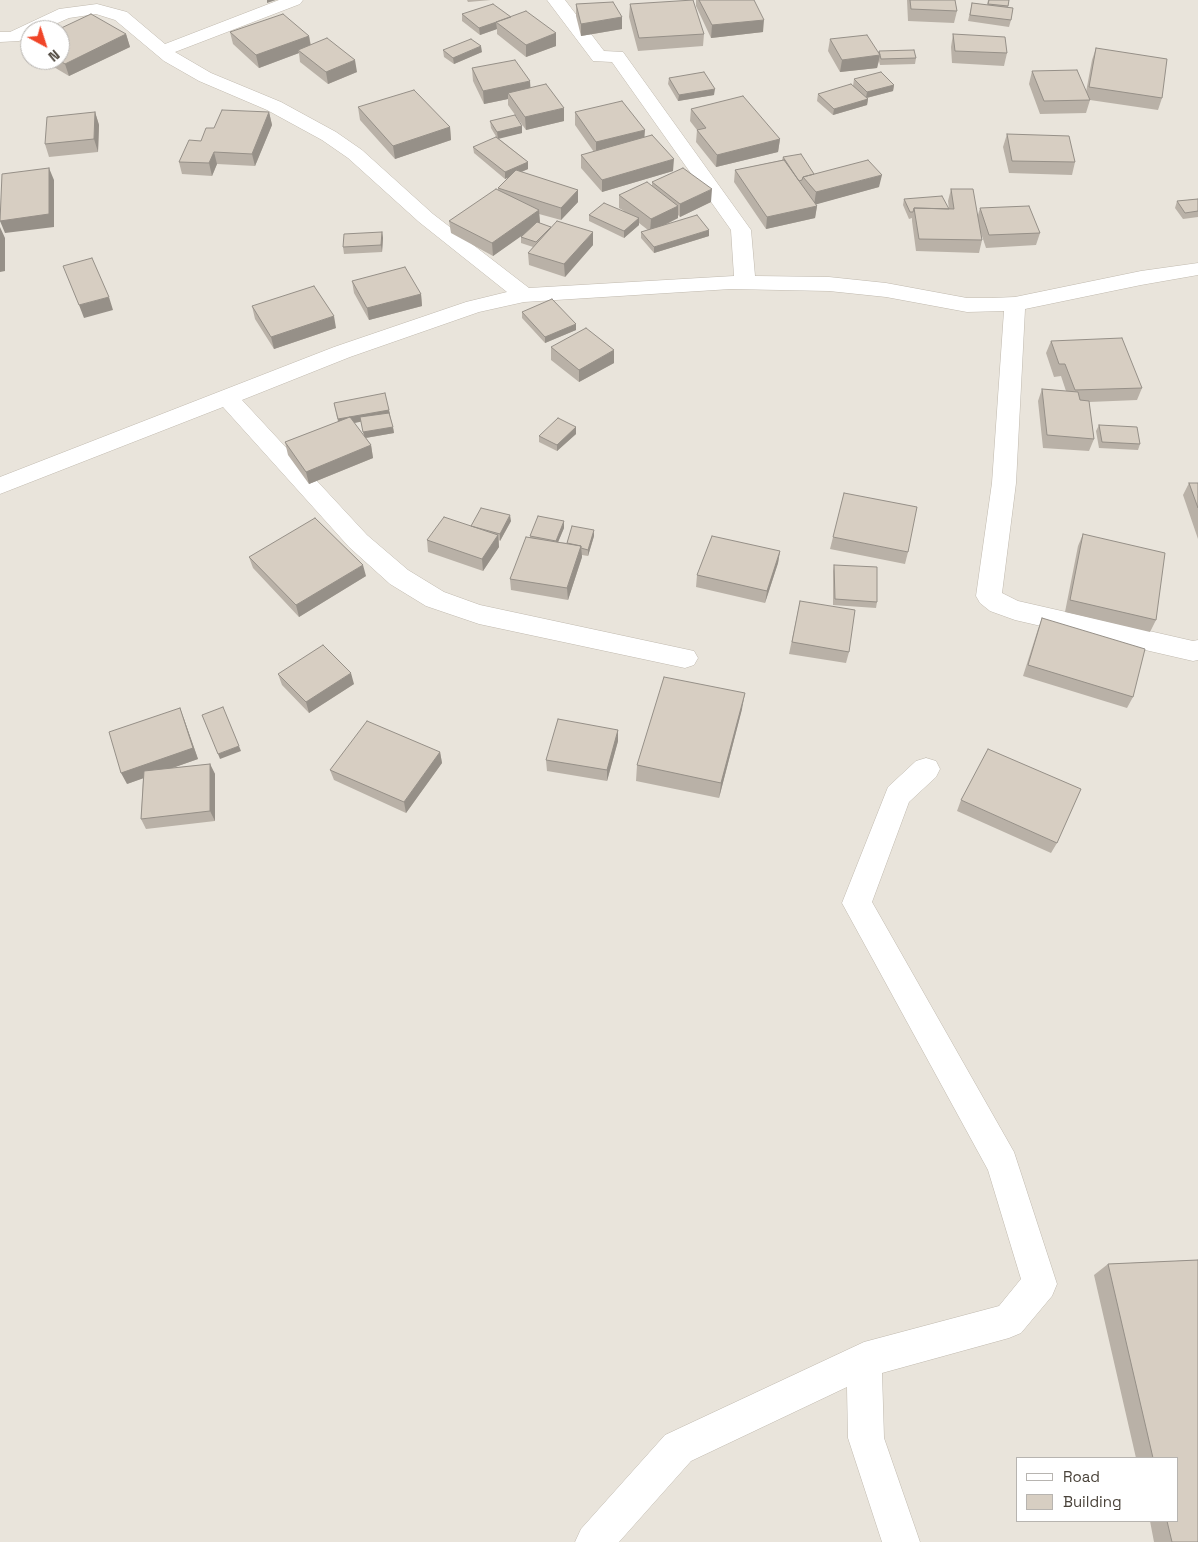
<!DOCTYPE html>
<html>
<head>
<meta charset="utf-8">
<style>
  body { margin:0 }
  #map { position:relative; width:1198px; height:1542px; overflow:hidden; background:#f5f2ec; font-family:"Space Grotesk",sans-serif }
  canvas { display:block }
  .legend { position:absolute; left:1016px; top:1457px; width:162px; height:65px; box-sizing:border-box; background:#fff; border:1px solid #b7b4b0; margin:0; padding:6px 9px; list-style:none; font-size:15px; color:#4a433a }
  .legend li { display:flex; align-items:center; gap:10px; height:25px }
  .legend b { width:25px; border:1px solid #b7b4b0 }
  .north { position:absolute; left:20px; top:20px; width:50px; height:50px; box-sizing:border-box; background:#fff; border:1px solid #b7b4b0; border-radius:50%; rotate:140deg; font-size:14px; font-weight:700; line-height:20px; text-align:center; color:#4a433a }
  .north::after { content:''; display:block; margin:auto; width:18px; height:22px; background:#f04528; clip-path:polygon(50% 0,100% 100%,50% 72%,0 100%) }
</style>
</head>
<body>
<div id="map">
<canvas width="1198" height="1542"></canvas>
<ul class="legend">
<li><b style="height:6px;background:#fff"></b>Road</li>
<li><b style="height:14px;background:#d7cec2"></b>Building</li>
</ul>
<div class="north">N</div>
</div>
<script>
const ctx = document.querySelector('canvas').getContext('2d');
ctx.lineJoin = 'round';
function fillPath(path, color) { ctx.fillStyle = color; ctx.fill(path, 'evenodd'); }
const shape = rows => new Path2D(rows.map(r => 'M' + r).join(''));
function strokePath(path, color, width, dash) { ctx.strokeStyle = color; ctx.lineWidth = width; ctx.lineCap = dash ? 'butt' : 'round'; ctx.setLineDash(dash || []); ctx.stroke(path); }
fillPath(shape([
  [0,0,1198,0,1198,1542,0,1542],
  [30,30,60,30,60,60,30,60],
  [1017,1458,1177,1458,1177,1521,1017,1521]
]), '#e9e4db');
const minor = shape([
  [279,0,303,0,300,4,175,52,211,73,281,102,336,132,362,150,433,214,529,288,734,276,731,230,612,62,593,61,547,0,565,0,604,51,623,52,751,230,755,276,829,277,886,283,967,298,992,298,1015,297,1141,271,1198,263,1198,275,1141,285,1025,309,1016,483,1002,593,1018,601,1193,641,1198,640,1198,660,1193,661,1015,620,990,611,980,603,976,596,992,483,1004,311,967,312,886,297,829,291,731,289,524,302,479,312,350,357,242,400,367,535,408,570,444,592,480,605,694,651,698,658,694,665,685,668,479,624,426,606,390,584,349,547,223,407,0,494,0,477,334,347,466,302,507,292,419,222,348,158,322,140,267,110,199,81,164,61,115,20,96,14,69,18,42,30,30,30,30,36,19,41,0,42,0,32,10,32,59,9,97,4,127,12,165,44,279,0],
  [926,758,936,761,940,769,936,777,909,802,872,902,1014,1152,1057,1284,1052,1296,1021,1333,1009,1338,882,1373,884,1438,920,1542,882,1542,848,1438,847,1387,691,1461,619,1542,575,1542,581,1529,665,1435,864,1342,999,1306,1021,1279,988,1170,842,903,888,787,916,761,926,758]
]);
strokePath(minor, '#c1baaf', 1);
fillPath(minor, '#fff');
fillPath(shape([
  [467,0,491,0,468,2],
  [696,0,754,0,763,32,711,38,696,6],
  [907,0,955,0,957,11,954,23,908,21],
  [988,0,1009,0,1008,8,1011,20,1009,27,968,21,972,3,987,5],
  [576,4,622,17,622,29,581,36,576,16],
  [630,4,704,34,703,46,638,51,629,17],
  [462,14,511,17,556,33,556,46,526,57,497,34,497,29,480,35,462,21],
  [230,32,309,36,311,45,357,72,328,84,300,62,299,53,259,68,233,44],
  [126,34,130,47,69,76,42,60,60,60],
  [953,34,1007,53,1004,66,952,63,951,47],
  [830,39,878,53,879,51,916,58,915,64,880,65,879,61,877,68,840,72,828,51],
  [1096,48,1162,98,1158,110,1090,100,1086,113,1040,114,1029,84,1032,71,1086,92,1092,60],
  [443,50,482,52,454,64,444,57],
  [472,68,530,88,564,121,526,130,508,105,508,99,484,104,473,81],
  [669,78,714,95,678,101,668,84],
  [854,79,894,85,893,91,867,98,868,99,867,105,833,115,817,101,818,94,853,86],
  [358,107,450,127,451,140,395,159,360,120],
  [691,109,780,139,778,152,716,167,696,142,697,130,690,121],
  [95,112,99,125,98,152,49,157,45,144],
  [269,112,272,125,255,166,217,164,212,176,182,174,179,162,214,128],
  [575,112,645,137,673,171,602,192,581,168,581,155,594,152,575,125],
  [490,121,522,126,522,133,498,138,528,162,528,169,521,172,578,190,578,202,561,220,539,214,540,223,593,245,565,277,529,265,528,253,533,247,521,243,521,237,522,235,493,256,451,233,449,221,498,190,498,188,510,176,505,179,474,153,473,147,497,138,491,128],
  [1007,134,1075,162,1072,175,1009,173,1003,147],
  [783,157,814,174,879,187,816,204,817,206,815,218,766,229,734,182,735,170,782,160],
  [652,182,711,202,680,217,678,215,678,218,663,226,709,236,654,253,641,238,641,232,648,230,639,223,639,225,624,238,589,221,589,215,624,211,619,208,619,195,652,186],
  [951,189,978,215,980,208,1040,233,1036,245,986,248,981,233,982,240,979,253,916,251,912,221,912,218,909,219,903,205,904,199,949,209,948,201],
  [1198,199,1198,217,1183,219,1175,208,1177,201],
  [382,232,383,238,382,252,344,254,343,247],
  [352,281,421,294,422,306,369,320,354,293],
  [252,306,336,328,274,349,255,319],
  [522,312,576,330,545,343,522,318],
  [1051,341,1142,388,1137,400,1089,402,1094,439,1089,451,1043,448,1038,401,1042,389,1066,391,1061,376,1054,377,1046,353],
  [551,347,614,363,579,382,551,360],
  [334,403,389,410,394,433,366,438,371,445,373,458,309,484,288,455,285,442,338,422],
  [361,421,362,424,364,436,354,423],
  [1099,425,1140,444,1138,450,1099,448,1096,431],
  [576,427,576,434,557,451,539,442,539,436],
  [1189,483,1198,483,1198,539,1183,495],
  [511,521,500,541,499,540,499,547,483,571,428,552,427,540,471,526],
  [564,521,564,528,558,542,567,543,594,536,588,556,582,555,582,557,568,600,511,590,510,579,530,537,530,536],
  [1083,534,1156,620,1150,632,1065,612,1078,546],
  [833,537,908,552,905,564,830,549],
  [780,551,778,563,765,603,696,587,697,575],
  [249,557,366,576,299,617,253,568],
  [834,565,877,602,876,608,833,605,833,571],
  [800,601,849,652,846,663,789,654],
  [1042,618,1133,697,1127,708,1023,676,1038,629],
  [278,674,354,684,309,713,282,685],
  [742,709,719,798,636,781,637,765],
  [184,719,198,759,172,768,210,764,215,774,215,821,146,829,141,819,143,778,127,784],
  [618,730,618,741,607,781,547,771,546,760],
  [440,752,442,763,406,813,334,780,330,770],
  [961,800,1057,843,1051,853,957,811],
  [1198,1260,1198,1542,1154,1542,1150,1521,1177,1521,1177,1458,1136,1458,1094,1275,1108,1264]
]), '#b9b1a7');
fillPath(shape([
  [267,0,276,0,267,3],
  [622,17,622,29,581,36,581,24],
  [764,20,763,32,711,38,712,25],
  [496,22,497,29,480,35,479,28],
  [556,33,556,46,526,57,526,45],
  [126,34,130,47,69,76,65,64],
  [309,36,311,49,298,50,299,53,259,68,256,55],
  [481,46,482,52,454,64,453,58],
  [880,55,877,68,840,72,842,60],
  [355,60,357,72,328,84,326,72],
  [530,81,531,94,508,93,508,99,484,104,483,91],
  [894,85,893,91,866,98,867,92],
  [715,89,714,95,678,101,679,95],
  [868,99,867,105,833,115,834,109],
  [564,108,564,121,526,130,525,117],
  [95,112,99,125,98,152,94,139],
  [269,112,272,125,255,166,252,154],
  [522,126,522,133,498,139,497,132],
  [450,127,451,140,395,159,393,146],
  [645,130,644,143,596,154,596,142],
  [780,139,778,152,716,167,717,155],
  [214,152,217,164,212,176,209,163],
  [674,159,673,171,602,192,602,180],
  [528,162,528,169,505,179,505,172],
  [49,168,54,180,54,227,5,233,0,221],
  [882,175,879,187,814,205,816,192],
  [712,189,711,202,680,217,680,204],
  [578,190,578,202,561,220,561,208],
  [678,206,678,218,650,232,651,219],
  [817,206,815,218,766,229,767,217],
  [539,210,540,223,493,256,492,243],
  [639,218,639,225,624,238,624,231],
  [0,227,5,238,5,271,0,272],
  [709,230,709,236,654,253,654,247],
  [382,232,383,238,382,252,381,245],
  [593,232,593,245,565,277,564,264],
  [421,294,422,306,369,320,367,308],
  [109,297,113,310,84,318,79,305],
  [334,316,336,328,274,349,271,337],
  [576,324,576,330,545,343,545,337],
  [614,350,614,363,579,382,579,370],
  [389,410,390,416,339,426,338,419],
  [393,427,394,433,365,438,363,432],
  [576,427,576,434,557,451,557,445],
  [371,445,373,458,309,484,306,472],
  [510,515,511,521,500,541,500,534],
  [564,521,564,528,556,547,556,541],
  [594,530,594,536,588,556,588,550],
  [498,535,499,547,483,571,482,559],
  [581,546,582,557,568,600,567,588],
  [780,551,778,563,765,603,767,591],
  [363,565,366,576,299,617,296,605],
  [351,673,354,684,309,713,306,702],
  [745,693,742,709,719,798,721,783],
  [180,708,184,719,198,759,127,784,121,773],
  [618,730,618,741,607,781,607,770],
  [239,746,241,751,220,759,218,754],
  [440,752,442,763,406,813,404,802],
  [210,764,215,774,215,821,210,811]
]), '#969088');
const building = shape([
  [693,0,704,34,639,38,630,4,693,0],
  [699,0,754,0,764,20,712,25,699,0],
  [910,0,955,0,957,11,911,9,910,0],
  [989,0,1009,0,1008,6,988,4,989,0],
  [613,2,622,17,581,24,576,4,613,2],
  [972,3,1013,8,1011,20,970,15,972,3],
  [493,4,511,17,479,28,462,14,493,4],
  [526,11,556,33,526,45,496,22,526,11],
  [91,14,126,34,65,64,59,60,60,60,60,30,57,30,91,14],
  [283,14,309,36,256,55,230,32,283,14],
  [953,34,1005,37,1007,53,955,51,953,34],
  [867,35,880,55,842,60,830,39,867,35],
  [327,38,355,60,326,72,298,50,327,38],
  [471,39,481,46,453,58,443,50,471,39],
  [1096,48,1167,59,1162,98,1089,87,1096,48],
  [914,50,916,58,881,59,879,51,914,50],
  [515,60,530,81,483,91,472,68,515,60],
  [1077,70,1090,100,1044,101,1032,71,1077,70],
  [704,72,715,89,679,95,669,78,704,72],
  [881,72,894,85,867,92,854,79,881,72],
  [546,84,564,108,525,117,508,93,546,84],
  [851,84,868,99,834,109,818,94,851,84],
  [414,90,450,127,393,146,358,107,414,90],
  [743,96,780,139,717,155,697,130,706,128,691,109,743,96],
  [622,101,645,130,596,142,575,112,622,101],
  [222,110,269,112,252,154,214,152,209,163,179,162,189,140,201,141,206,128,214,128,222,110],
  [95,112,94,139,45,144,47,117,95,112],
  [515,115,522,126,497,132,490,121,515,115],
  [1007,134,1069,136,1075,162,1012,161,1007,134],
  [652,135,674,159,602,180,581,155,652,135],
  [496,137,528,162,505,172,473,147,496,137],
  [801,154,814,174,803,177,802,180,799,181,783,157,801,154],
  [784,160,817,206,767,217,735,170,784,160],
  [868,160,882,175,816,192,803,177,868,160],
  [49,168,49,214,0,221,2,174,49,168],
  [683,168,712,189,680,204,652,182,683,168],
  [516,170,578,190,561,208,498,188,516,170],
  [647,182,678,206,651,219,619,195,647,182],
  [496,189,539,210,492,243,449,221,496,189],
  [951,189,973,189,982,240,919,239,914,208,954,209,951,189],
  [942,196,949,209,914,208,913,212,910,212,904,199,942,196],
  [1198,199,1198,211,1185,213,1177,201,1198,199],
  [604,203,639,218,624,231,589,215,604,203],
  [1029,206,1040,233,989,235,980,208,1029,206],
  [697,215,709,230,654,247,641,232,697,215],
  [557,221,593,232,564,264,528,253,557,221],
  [537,222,551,227,536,242,521,237,537,222],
  [382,232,381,245,343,247,344,234,382,232],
  [92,258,109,297,79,305,63,266,92,258],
  [405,267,421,294,367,308,352,281,405,267],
  [314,286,334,316,271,337,252,306,314,286],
  [552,299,576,324,545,337,522,312,552,299],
  [586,328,614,350,579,370,551,347,586,328],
  [1122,338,1142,388,1075,390,1065,364,1059,364,1051,341,1122,338],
  [1042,389,1078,392,1080,400,1089,401,1094,439,1047,435,1042,389],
  [385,393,389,410,338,419,334,403,385,393],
  [389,413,393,427,363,432,360,417,389,413],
  [350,417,371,445,306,472,285,442,350,417],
  [558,418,576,427,557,445,539,436,558,418],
  [1099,425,1137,427,1140,444,1102,442,1099,425],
  [1189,483,1198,483,1198,508,1189,483],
  [844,493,917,507,908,552,833,537,844,493],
  [481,508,510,515,500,534,471,526,481,508],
  [538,516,564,521,556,541,530,536,538,516],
  [444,517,498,535,482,559,427,540,444,517],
  [315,518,363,565,296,605,249,557,315,518],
  [572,526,594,530,588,550,581,548,581,546,567,543,572,526],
  [1083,534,1165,553,1156,620,1070,600,1083,534],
  [712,536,780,551,767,591,697,575,712,536],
  [526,537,581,546,567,588,510,579,526,537],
  [834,565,877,567,877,602,835,599,834,565],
  [800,601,855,610,849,652,792,642,800,601],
  [1042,618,1145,649,1133,697,1028,665,1042,618],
  [323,645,351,673,306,702,278,674,323,645],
  [664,677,745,693,721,783,637,765,664,677],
  [223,707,239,746,218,754,202,715,223,707],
  [180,708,193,748,121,773,109,732,180,708],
  [558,719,618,730,607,770,546,760,558,719],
  [367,721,440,752,404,802,330,770,367,721],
  [988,749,1081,789,1057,843,961,800,988,749],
  [210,764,210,811,141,819,144,771,210,764],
  [1198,1260,1198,1542,1172,1542,1167,1521,1177,1521,1177,1458,1153,1458,1108,1264,1198,1260]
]);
fillPath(building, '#d7cec2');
strokePath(building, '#969088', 1);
</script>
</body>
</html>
